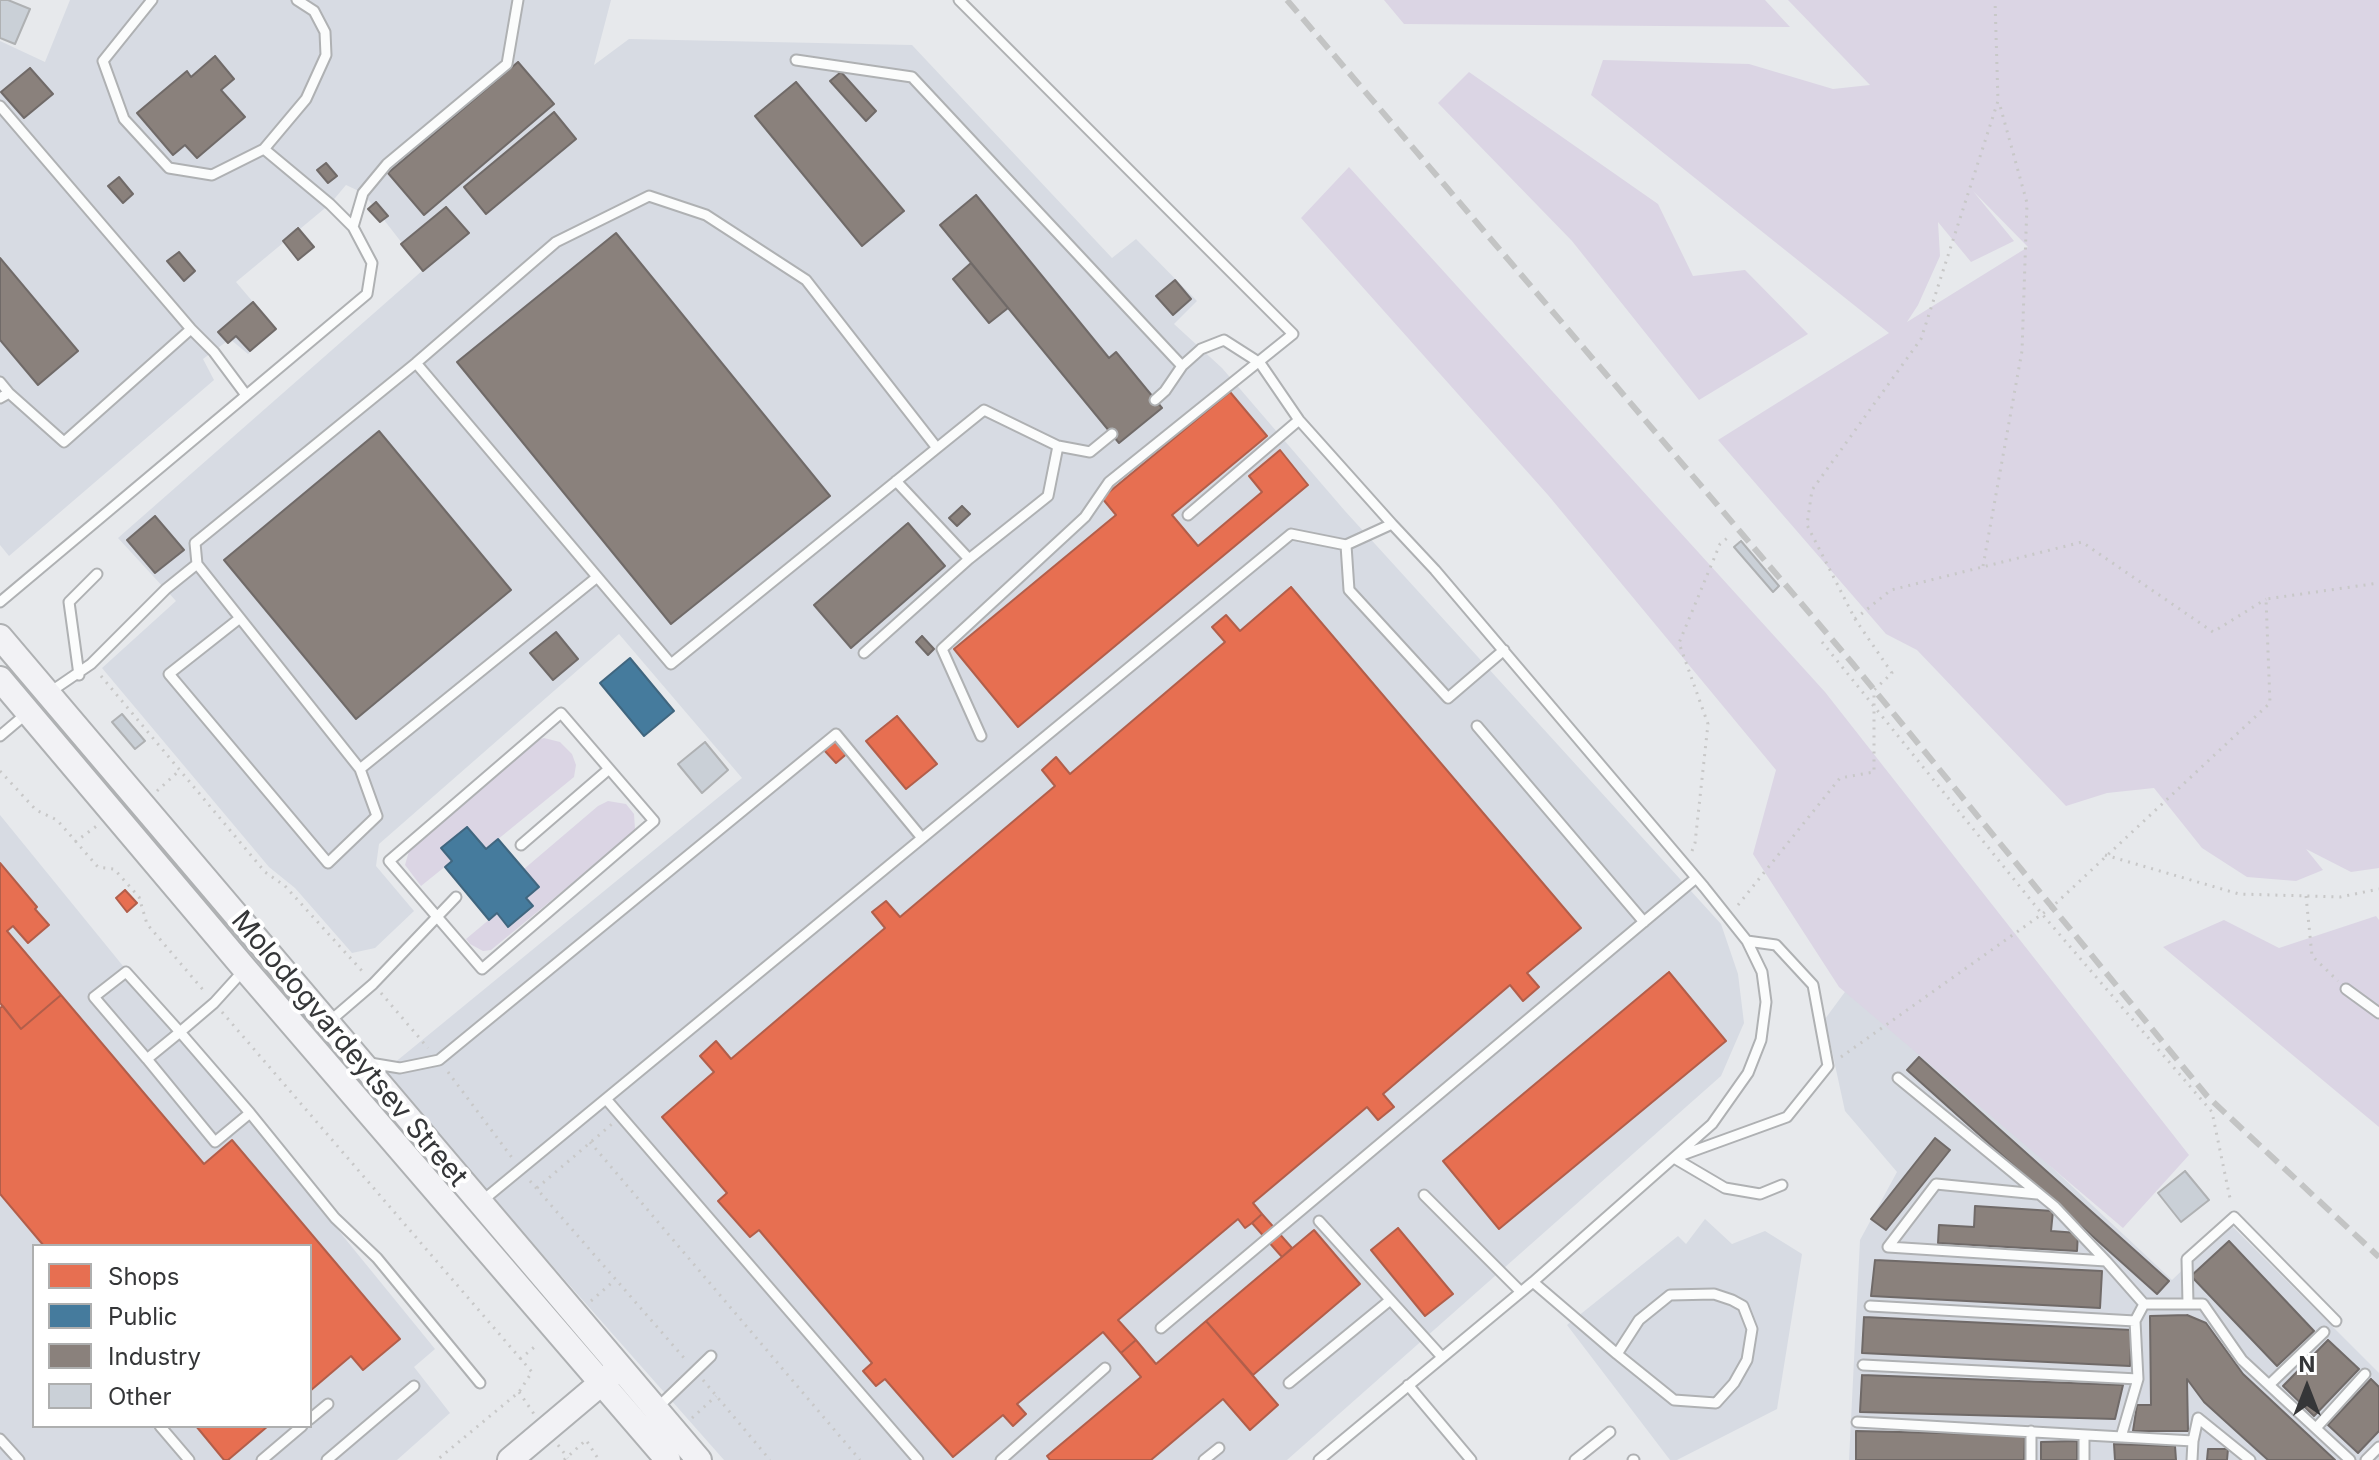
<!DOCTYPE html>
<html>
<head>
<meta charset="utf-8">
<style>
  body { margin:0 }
  #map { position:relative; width:2379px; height:1460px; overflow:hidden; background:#e7e9ec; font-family:Inter,sans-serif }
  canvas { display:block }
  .legend { position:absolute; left:32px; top:1244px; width:280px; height:184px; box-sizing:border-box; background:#fff; border:2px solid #aeafaf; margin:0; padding:10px 14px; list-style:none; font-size:24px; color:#353638 }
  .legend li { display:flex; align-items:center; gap:16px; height:40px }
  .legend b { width:40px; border:2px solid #aeafaf }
  .north { position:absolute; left:2267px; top:1348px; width:80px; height:80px; -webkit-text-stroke:6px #fff; paint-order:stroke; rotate:0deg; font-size:22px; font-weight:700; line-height:32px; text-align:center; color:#353638 }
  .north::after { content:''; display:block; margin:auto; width:28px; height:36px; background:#353638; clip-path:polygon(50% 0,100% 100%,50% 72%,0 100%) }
</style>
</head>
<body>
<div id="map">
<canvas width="2379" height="1460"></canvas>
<ul class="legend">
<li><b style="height:22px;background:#e76f51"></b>Shops</li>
<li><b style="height:22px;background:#457b9d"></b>Public</li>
<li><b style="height:22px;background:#8a817c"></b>Industry</li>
<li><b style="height:22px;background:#cad0d7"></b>Other</li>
</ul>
<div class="north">N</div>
</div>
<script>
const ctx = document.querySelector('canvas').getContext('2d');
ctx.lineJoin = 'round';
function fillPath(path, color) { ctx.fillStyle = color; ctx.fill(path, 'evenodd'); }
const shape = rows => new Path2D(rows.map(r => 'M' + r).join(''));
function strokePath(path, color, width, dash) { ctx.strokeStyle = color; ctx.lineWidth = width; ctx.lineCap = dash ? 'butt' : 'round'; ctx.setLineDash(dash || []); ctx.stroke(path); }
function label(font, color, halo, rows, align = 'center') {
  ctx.font = font + ' Inter,sans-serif'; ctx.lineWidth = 8; ctx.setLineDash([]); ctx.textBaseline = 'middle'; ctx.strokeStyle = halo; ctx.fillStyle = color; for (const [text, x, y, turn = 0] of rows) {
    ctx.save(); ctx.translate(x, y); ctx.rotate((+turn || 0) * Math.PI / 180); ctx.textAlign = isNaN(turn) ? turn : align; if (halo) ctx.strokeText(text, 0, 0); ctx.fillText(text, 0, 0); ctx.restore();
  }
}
fillPath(shape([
  [70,0,611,0,594,65,629,39,912,45,1112,258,1136,239,1197,301,1174,324,1222,368,1345,511,1721,924,1738,974,1744,1023,1721,1076,1287,1460,724,1460,382,1073,742,778,619,634,379,844,376,866,414,911,375,948,352,953,295,888,269,867,102,668,176,601,118,538,423,270,363,193,346,185,330,204,236,282,276,329,248,354,230,339,203,359,214,380,9,556,0,545,0,41,45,62],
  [0,815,435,1349,414,1367,450,1413,397,1460,0,1460],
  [34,1246,310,1246,310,1426,34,1426],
  [1853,981,2172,1280,2230,1224,2379,1373,2379,1460,1849,1460,1860,1240,1897,1172,1845,1111,1825,1019],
  [1705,1219,1732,1244,1765,1231,1802,1254,1777,1409,1677,1460,1670,1460,1567,1325,1678,1236,1686,1244]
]), '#d7dbe3');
fillPath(shape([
  [1384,0,1765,0,1790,27,1404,24],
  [1788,0,2379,0,2379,868,2351,872,2306,849,2323,870,2296,881,2247,877,2202,848,2154,788,2107,793,2066,806,1917,650,1886,634,1718,440,1889,333,1591,95,1603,60,1749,64,1833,89,1870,85],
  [1973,191,2028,247,1907,322,1918,305,1940,256,1938,222,1971,262,2014,241],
  [1469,72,1658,204,1693,276,1745,270,1808,334,1699,400,1572,241,1438,103],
  [1349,167,1825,692,2189,1155,2123,1228,1839,987,1753,854,1776,770,1548,495,1301,218],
  [544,738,560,742,572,754,576,765,574,777,486,849,467,827,442,848,452,861,421,886,405,865,409,851,535,741],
  [608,801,626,804,634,814,635,829,631,835,491,950,483,951,470,944,466,939,497,913,508,926,532,906,526,898,539,887,524,869,598,806],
  [2376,916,2379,920,2379,1127,2163,947,2224,920,2279,948]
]), '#dbd5e4');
const shops = shape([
  [1230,392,1267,436,1172,515,1198,546,1262,492,1249,476,1280,450,1308,485,1018,727,954,649,1116,515,1102,498,1230,392],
  [1291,587,1581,928,1527,973,1539,987,1523,1001,1510,985,1383,1094,1394,1107,1378,1120,1367,1107,1253,1203,1262,1214,1252,1223,1245,1228,1238,1219,1118,1320,1136,1340,1121,1353,1103,1332,1017,1404,1026,1414,1013,1426,1003,1415,953,1457,885,1379,876,1386,863,1371,872,1363,759,1230,750,1237,718,1201,727,1193,662,1117,714,1072,700,1056,716,1041,731,1059,885,928,872,912,886,901,900,917,1055,786,1042,770,1056,757,1070,774,1225,642,1212,627,1226,615,1240,631,1291,587],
  [897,716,937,764,906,789,866,741,897,716],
  [838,738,850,751,836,763,824,750,838,738],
  [0,863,37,907,35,909,49,925,28,943,13,926,7,931,61,995,21,1029,0,1003,0,863],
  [125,890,137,903,127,912,116,898,125,890],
  [1669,972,1726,1041,1499,1229,1443,1161,1669,972],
  [61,995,204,1164,232,1140,400,1339,363,1370,351,1356,310,1391,310,1246,44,1246,0,1194,0,1008,3,1006,21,1029,61,995],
  [1262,1214,1292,1248,1282,1257,1252,1223,1262,1214],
  [1398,1228,1453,1294,1425,1316,1371,1250,1398,1228],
  [1314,1230,1360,1284,1253,1375,1206,1321,1314,1230],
  [1206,1321,1278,1405,1250,1430,1223,1399,1151,1460,1050,1460,1047,1456,1141,1377,1121,1353,1136,1340,1156,1364,1206,1321],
  [196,1426,268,1426,228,1460,224,1460,196,1426]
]);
fillPath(shops, '#e76f51');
strokePath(shops, '#b25e4a', 2);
const public = shape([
  [630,658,674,711,644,736,600,683,630,658],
  [467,827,486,849,498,839,539,887,526,898,533,906,508,927,497,913,489,920,445,867,452,861,441,848,467,827]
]);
fillPath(public, '#457b9d');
strokePath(public, '#40667f', 2);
const industry = shape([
  [215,56,234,79,221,90,245,117,197,158,185,145,173,155,137,113,187,71,191,77,215,56],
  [518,62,554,104,424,215,388,173,518,62],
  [30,68,53,94,24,118,1,92,30,68],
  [841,72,876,111,866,121,830,81,841,72],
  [796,82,904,211,862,246,755,116,796,82],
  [554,112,576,139,486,214,464,187,554,112],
  [326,163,337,176,328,183,317,170,326,163],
  [119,177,133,194,123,203,108,186,119,177],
  [976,195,1109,358,1116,352,1162,408,1119,443,940,225,976,195],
  [376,202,388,216,380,222,368,209,376,202],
  [446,207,469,233,423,271,401,244,446,207],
  [298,228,314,247,298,260,283,241,298,228],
  [616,233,830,496,671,624,457,362,616,233],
  [179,252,195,271,184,281,167,261,179,252],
  [0,258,78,351,38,385,0,340,0,258],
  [971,263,1008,308,989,323,953,279,971,263],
  [1175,280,1191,299,1173,315,1156,296,1175,280],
  [253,302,276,329,250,351,236,336,228,343,218,332,253,302],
  [379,431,511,590,356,719,224,560,379,431],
  [962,506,970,514,957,526,949,518,962,506],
  [155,516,184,550,155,573,127,540,155,516],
  [908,523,945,566,851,648,814,605,908,523],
  [556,632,578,659,553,680,530,653,556,632],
  [922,636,934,649,928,655,916,642,922,636],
  [1919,1057,2169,1281,2157,1294,1907,1070,1919,1057],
  [1935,1138,1950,1150,1886,1230,1871,1219,1935,1138],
  [1975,1206,2053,1211,2051,1231,2078,1233,2077,1251,1938,1243,1939,1225,1974,1227,1975,1206],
  [2229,1241,2314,1331,2277,1366,2191,1276,2229,1241],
  [1875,1260,2102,1271,2100,1308,1871,1296,1875,1260],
  [2187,1315,2206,1323,2243,1374,2335,1460,2268,1460,2204,1402,2187,1379,2188,1431,2133,1431,2137,1405,2151,1405,2150,1316,2187,1315],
  [1864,1317,2132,1330,2130,1366,1862,1353,1864,1317],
  [2328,1340,2359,1369,2314,1416,2283,1386,2328,1340],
  [1862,1375,2123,1385,2115,1419,1860,1412,1862,1375],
  [2371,1379,2379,1387,2379,1431,2358,1453,2328,1425,2371,1379],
  [1856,1431,2025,1435,2024,1460,1856,1460,1856,1431],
  [2077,1441,2077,1460,2041,1460,2041,1442,2077,1441],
  [2114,1444,2175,1446,2176,1460,2115,1460,2114,1444],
  [2208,1449,2228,1449,2227,1460,2207,1460,2208,1449]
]);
fillPath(industry, '#8a817c');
strokePath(industry, '#706a68', 2);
const building = shape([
  [0,0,8,0,30,9,15,44,0,38,0,0],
  [1741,541,1779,586,1773,592,1734,547,1741,541],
  [122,714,145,741,135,749,112,722,122,714],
  [705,742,728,770,702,793,678,764,705,742],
  [2185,1171,2209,1200,2181,1222,2158,1193,2185,1171]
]);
fillPath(building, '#cad0d7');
strokePath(building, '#afb1b3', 2);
const lane = shape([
  [152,0,103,61,124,119,169,168,212,175,264,149,306,99,326,55,325,32,314,11,297,0],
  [959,0,1293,334,1109,482,1085,517,942,649,981,736],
  [796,60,912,77,1182,366],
  [0,106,191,329,214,352,246,395],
  [353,227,363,193,387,164,507,64,518,0],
  [416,363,671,664,937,448,806,280,706,215,649,196,556,242,416,363,195,543,197,564,360,769,596,578],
  [0,382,9,393],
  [0,398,9,393,64,442,191,329],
  [1155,400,1165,391,1182,366,1201,349,1224,340,1260,363,1299,420,1392,524],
  [937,448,984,410,1058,446,1090,452,1112,434],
  [896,481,969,559],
  [1188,515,1299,420],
  [1346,545,1349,590,1448,698,1504,650],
  [0,602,367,294,372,263,353,227,330,204,264,149],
  [240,618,169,674,328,863,377,816,360,769],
  [864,653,969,559,1048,496,1058,446],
  [79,675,69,602,97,574],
  [50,692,91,664,166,589,197,564],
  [561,713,654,821,482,969,389,861,561,713],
  [1477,726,1644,922],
  [0,736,26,714],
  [521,845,609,769],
  [1747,941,1776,945,1813,985,1828,1066,1787,1117,1674,1158,1725,1188,1760,1194,1782,1185],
  [243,971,214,1003,180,1032,147,1059,94,997,126,972,180,1032,250,1113,335,1218,377,1258,480,1383],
  [2346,989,2379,1013],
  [330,1021,373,984,456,897],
  [147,1059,215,1142,250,1113],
  [370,1063,400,1068,439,1060,836,734,922,838],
  [1898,1078,2055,1207,2106,1261],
  [606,1099,918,1460],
  [1424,1195,1520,1291],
  [482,1201,1291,534,1346,545,1392,524,1435,570,1704,887,1747,941,1762,972,1766,1002,1761,1040,1748,1073,1712,1124,1533,1282,1319,1460],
  [1319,1221,1442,1357],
  [1888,1247,2106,1261,2144,1304],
  [1888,1247,1936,1184,2037,1194],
  [1533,1282,1617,1354,1674,1400,1716,1403,1734,1383,1747,1360,1752,1329,1743,1306,1732,1300,1714,1294,1670,1295,1639,1320,1617,1354],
  [2188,1304,2187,1259,2234,1217,2336,1321],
  [1870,1306,2135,1321],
  [1161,1328,1696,878],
  [1863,1365,2138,1379],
  [1289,1383,1389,1301],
  [1408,1385,1471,1460],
  [2269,1385,2324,1332],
  [656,1409,711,1356],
  [310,1419,328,1404],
  [1857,1422,2193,1441],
  [160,1426,189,1460],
  [2316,1428,2365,1374],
  [2031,1431,2031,1460],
  [2084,1435,2084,1460],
  [2121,1437,2138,1379,2135,1321,2144,1304,2203,1304,2242,1360,2350,1460],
  [0,1439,19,1460],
  [262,1460,302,1426],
  [327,1460,414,1386],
  [1001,1460,1105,1368],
  [1204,1460,1219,1448],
  [1575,1460,1610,1432],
  [1633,1460,1634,1460],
  [2192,1460,2193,1441,2198,1418,2250,1460],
  [2366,1460,2379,1447]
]);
const secondary = shape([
  [0,637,699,1460],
  [0,679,245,969,668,1460],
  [510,1460,612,1374]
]);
strokePath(lane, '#afb1b3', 13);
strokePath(secondary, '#afb1b3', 28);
strokePath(shape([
  [1983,566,2022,351,2027,203,1999,102],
  [1855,619,1891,590,2082,542,2213,632,2266,599],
  [1822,642,2042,914,2212,1112,2231,1203],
  [101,676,265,872,285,886,363,972],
  [0,771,36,810,57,820,98,867,114,869,139,897,147,924,204,991],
  [157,791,180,770],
  [75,842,98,825],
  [1692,851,1695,843,1708,724,1679,643,1720,544,1731,535],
  [2105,855,2239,894,2340,897,2379,889],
  [2306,896,2312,956,2338,981],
  [1738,905,1840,778,1874,772,1874,690,1892,673,1855,619,1807,525,1812,490,1921,339,1998,101,1995,0],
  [381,993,428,1048],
  [222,1012,532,1372,519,1392,437,1460],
  [1841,1057,2052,907,2270,703,2266,599,2379,583],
  [448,1072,513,1159],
  [590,1142,860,1460],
  [530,1181,685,1359],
  [537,1188,612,1124],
  [591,1301,615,1280],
  [520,1359,538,1344],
  [703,1380,770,1460],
  [519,1392,534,1414],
  [692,1418,716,1396],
  [558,1445,568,1458],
  [564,1460,586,1440,599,1460]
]), '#c8c8c8', 3, [2, 6]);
strokePath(lane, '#fbfcfc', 9);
strokePath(secondary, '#f2f2f5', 24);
strokePath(shape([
  [1287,0,1853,664,2207,1096,2379,1257]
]), '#c3c4c4', 6, [16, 8]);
label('28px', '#353638', '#fff', [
  ["Molodogvardeytsev Street",349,1049,50]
]);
</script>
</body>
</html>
